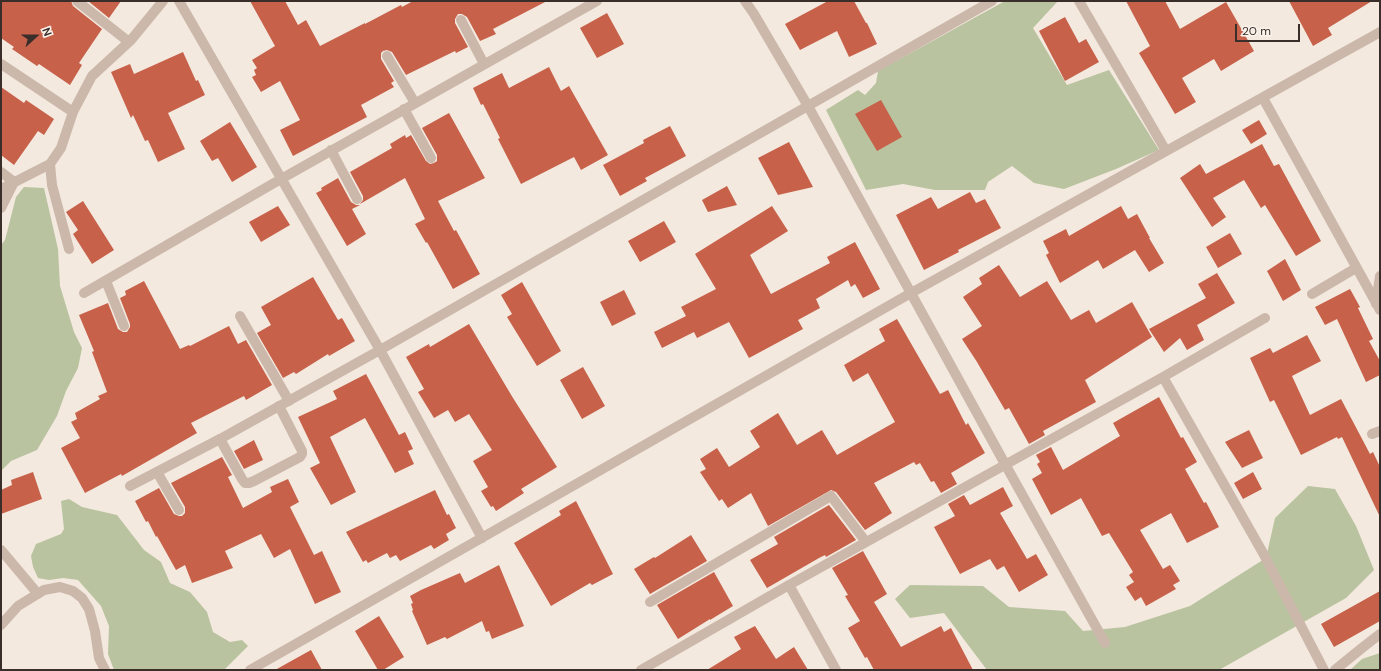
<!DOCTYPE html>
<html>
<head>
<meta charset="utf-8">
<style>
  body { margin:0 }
  #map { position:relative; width:1381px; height:671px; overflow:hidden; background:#f3e9df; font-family:"DM Sans",sans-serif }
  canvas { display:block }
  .frame { position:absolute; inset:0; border:2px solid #3a2e2a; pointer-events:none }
  .north { position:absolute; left:16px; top:16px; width:40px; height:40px; -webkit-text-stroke:3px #faf3ec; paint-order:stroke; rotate:69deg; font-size:11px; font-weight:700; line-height:16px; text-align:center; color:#3a2e2a }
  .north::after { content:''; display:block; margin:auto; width:14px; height:18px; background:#3a2e2a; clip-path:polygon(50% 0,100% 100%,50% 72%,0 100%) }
  .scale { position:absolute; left:1235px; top:24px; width:65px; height:18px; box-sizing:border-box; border:2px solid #3a2e2a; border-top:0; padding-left:5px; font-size:12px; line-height:14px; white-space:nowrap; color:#3a2e2a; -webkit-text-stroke:3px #faf3ec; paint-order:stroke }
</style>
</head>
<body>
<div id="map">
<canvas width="1381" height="671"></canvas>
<div class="frame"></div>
<div class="north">N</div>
<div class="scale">20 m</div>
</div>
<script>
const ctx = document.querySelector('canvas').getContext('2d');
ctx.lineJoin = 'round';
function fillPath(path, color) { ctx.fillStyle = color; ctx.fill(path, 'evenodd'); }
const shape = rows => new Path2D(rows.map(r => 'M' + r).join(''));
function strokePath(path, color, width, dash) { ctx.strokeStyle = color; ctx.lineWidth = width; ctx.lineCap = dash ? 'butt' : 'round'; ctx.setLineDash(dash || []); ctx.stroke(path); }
fillPath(shape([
  [1005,1,1058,1,1033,28,1067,85,1109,70,1159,150,1116,169,1064,189,1034,183,1012,166,988,182,985,190,935,190,903,184,866,190,826,110,858,90,865,95,876,83,878,71],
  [24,187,44,188,58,249,60,286,74,332,82,348,78,368,66,391,57,416,37,450,11,461,1,471,1,245,5,240,16,197],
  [1308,486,1335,489,1356,526,1374,570,1346,598,1219,670,987,670,944,613,910,618,895,599,910,585,983,586,1009,607,1065,611,1083,631,1125,627,1190,606,1266,558,1275,518],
  [69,499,82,507,117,515,144,550,161,562,170,583,190,592,207,612,213,632,230,642,242,640,248,646,224,670,114,670,108,654,109,626,101,606,78,580,63,578,49,580,38,578,33,567,31,556,36,544,61,534,64,529,61,501],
  [1380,653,1380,670,1350,670,1362,659]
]), '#b9c39f');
fillPath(shape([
  [1,1,71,1,73,6,102,29,79,63,82,65,70,85,39,64,37,66,12,49,14,47,1,38],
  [88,1,121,1,109,18],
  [250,1,285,1,298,25,306,20,320,46,365,23,365,24,401,5,402,7,413,1,547,1,493,29,496,34,480,41,467,17,462,14,458,14,455,19,455,23,468,47,456,53,455,51,406,75,392,52,387,50,383,51,381,53,381,59,394,81,391,83,394,87,361,105,367,117,293,156,280,130,300,120,280,81,261,92,252,77,256,75,254,70,257,68,252,60,275,46],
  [828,1,854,1,866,23,867,23,877,44,849,57,837,31,800,50,785,24],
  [1126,1,1165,1,1180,29,1226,2,1254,51,1221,71,1214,59,1182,78,1196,102,1175,114,1139,53,1150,46],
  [1289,1,1372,1,1328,28,1332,35,1313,46],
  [607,13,624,44,597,58,580,28],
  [1065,17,1079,43,1086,39,1099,62,1065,81,1039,31],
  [183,52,196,81,198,80,205,95,168,113,185,149,158,162,148,140,145,141,133,115,131,118,111,72,130,64,134,74],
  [549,67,561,91,569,86,608,155,581,170,574,157,521,184,498,139,500,138,483,104,481,105,473,88,502,73,509,88],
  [1,87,24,103,26,100,54,119,44,135,38,131,14,165,1,155],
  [881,100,902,137,877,151,855,114],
  [449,113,485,178,438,201,454,231,456,230,480,274,453,289,427,242,426,243,415,224,425,219,405,178,360,204,363,200,363,196,350,172,392,148,390,144,405,135,406,138,411,135,426,161,430,164,434,163,437,161,437,155,422,128],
  [1259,120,1267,134,1251,144,1242,130],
  [230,122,257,167,232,182,218,158,212,161,200,141],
  [670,126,686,156,645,178,647,181,620,196,603,165,644,143,643,140],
  [789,142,813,187,778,195,758,158],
  [1262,144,1274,166,1279,164,1321,241,1296,256,1265,205,1261,208,1244,180,1213,198,1226,217,1212,227,1180,178,1200,164,1206,174],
  [338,178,351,202,356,205,360,205,352,209,366,234,347,246,316,193,322,190,321,188],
  [727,186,737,205,708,212,702,200],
  [970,192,976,203,985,199,1001,228,958,250,959,252,924,270,896,215,931,197,938,209],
  [83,201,114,250,92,264,73,234,78,230,66,212],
  [278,206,290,225,261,242,249,222],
  [772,206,788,231,750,255,771,294,830,263,827,257,855,242,880,289,863,298,855,284,851,287,848,280,816,299,820,308,798,320,803,329,749,358,729,322,697,338,694,332,662,348,654,332,686,316,681,307,716,289,695,254],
  [1121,206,1128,219,1137,214,1150,238,1149,238,1164,263,1149,272,1135,250,1103,269,1098,260,1060,283,1046,255,1049,253,1043,241,1066,229,1069,236],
  [664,221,676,242,640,262,628,241],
  [1230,233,1242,254,1218,268,1206,247],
  [1285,259,1301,290,1283,301,1267,271],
  [999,265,1020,297,1047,281,1071,320,1089,310,1096,323,1132,302,1152,337,1085,380,1096,402,1043,431,1045,435,1029,444,1009,408,1005,410,977,362,962,339,982,326,963,297,982,284,979,278],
  [1217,273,1235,303,1197,325,1204,340,1187,350,1180,338,1164,352,1149,329,1206,298,1198,284],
  [313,277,338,320,342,318,355,341,329,356,328,354,296,374,294,372,283,378,257,333,271,325,261,307],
  [144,281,180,349,189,345,190,346,229,326,238,344,246,340,272,385,246,400,244,396,191,423,197,433,122,476,121,474,85,493,61,448,80,438,71,422,77,419,75,413,100,399,98,396,107,392,92,352,94,351,79,315,108,303,118,329,123,332,127,332,130,327,130,324,120,298,126,295,125,291],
  [522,282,561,351,537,366,507,317,512,314,501,295],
  [1350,289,1360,307,1358,308,1373,339,1369,341,1380,361,1380,375,1366,382,1337,319,1325,325,1315,307],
  [624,290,636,314,612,326,600,302],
  [897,319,940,394,948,390,966,425,968,423,985,453,951,473,957,484,941,493,934,481,931,482,920,463,916,465,914,462,874,483,892,513,865,530,836,492,831,490,768,526,751,493,728,508,722,499,719,501,700,472,706,469,700,459,717,448,729,467,760,447,750,431,778,413,797,445,822,430,837,455,895,422,868,373,853,382,844,365,885,341,879,329],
  [469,324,513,398,557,467,521,489,524,493,496,511,493,506,491,507,481,491,488,487,473,461,492,450,469,414,455,422,448,410,434,418,418,392,424,389,406,357,429,344,430,347],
  [1307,335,1321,361,1292,376,1310,415,1341,399,1370,454,1373,452,1380,467,1380,517,1342,437,1338,439,1337,437,1301,455,1274,400,1270,402,1250,358,1270,348,1273,353],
  [583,367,605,406,582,419,560,380],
  [366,374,399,435,405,432,413,449,408,451,414,464,395,473,365,418,330,437,356,492,331,505,310,468,320,463,298,417,337,399,333,391],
  [1159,397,1181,438,1183,437,1197,462,1185,469,1204,503,1206,502,1219,527,1187,543,1171,513,1140,530,1163,569,1170,565,1180,581,1173,585,1176,589,1146,606,1141,597,1135,601,1126,587,1134,582,1129,575,1133,572,1109,533,1102,536,1081,498,1051,515,1032,479,1042,473,1037,464,1040,462,1036,455,1051,447,1063,470,1120,436,1113,423],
  [1249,430,1263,458,1242,468,1225,442],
  [254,440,263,460,244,469,234,451],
  [222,457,232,475,228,477,243,508,272,492,270,487,288,479,299,502,290,507,314,555,322,551,341,592,315,604,290,549,274,558,261,534,225,551,233,568,192,583,185,565,176,570,157,536,156,537,148,521,146,522,135,501,159,488,174,514,179,516,182,516,185,513,185,507,171,483],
  [33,472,42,499,1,514,1,490,12,485,11,480],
  [1253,472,1262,489,1243,499,1234,483],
  [1003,487,1013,506,1000,513,1027,559,1036,554,1048,575,1019,592,1004,566,997,570,990,559,960,574,934,527,955,516,948,504,964,495,970,505],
  [435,490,447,515,449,514,456,528,446,534,449,540,434,549,431,545,400,561,396,555,390,558,387,553,368,563,366,560,363,562,346,532],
  [576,501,613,574,592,585,590,583,551,606,514,543,561,515,559,511],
  [829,505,856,540,826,557,825,555,819,558,767,588,750,560,778,544,774,537],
  [691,535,707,561,650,594,634,569,654,557,655,558],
  [863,551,887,594,874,602,901,647,941,626,944,632,951,628,973,670,874,670,867,657,865,658,848,628,860,621,845,596,848,595,832,568],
  [499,565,524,626,492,639,489,631,486,632,482,621,447,639,445,637,427,645,412,611,413,610,411,604,413,603,410,596,421,590,460,573,465,583],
  [714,572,733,606,710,620,710,619,678,639,657,605],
  [1380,591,1380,621,1334,647,1321,624],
  [379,616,404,657,383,670,378,670,355,631],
  [755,626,776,659,794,647,808,670,707,670,741,649,734,637],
  [311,650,322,670,275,670]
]), '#c7614a');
strokePath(shape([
  [240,316,289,401],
  [220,439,242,479,245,483,249,483,254,481,300,457,302,454,302,451,279,406],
  [1005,464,1105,643],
  [157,472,179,510]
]), '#ccb8ab', 10);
strokePath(shape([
  [77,1,129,42],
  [179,1,380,350,482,538],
  [745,1,754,14,808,106,1005,464],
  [1079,1,1166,151],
  [461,20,484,64],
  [387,56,415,103],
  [1,64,73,112],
  [1263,98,1380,310],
  [404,109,431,158],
  [331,150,357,199],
  [50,164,52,185,69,249],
  [1,172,14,182,1,208],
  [1,189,50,164,61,148,73,112,92,76,131,40,163,1],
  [106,281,124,326],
  [84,293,281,179,597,1],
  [1312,294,1356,268],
  [1376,304,1380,276],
  [1163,377,1263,553,1324,670],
  [1372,434,1380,431],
  [130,486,220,439,380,350,992,1],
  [1,550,38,594],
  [789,585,836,670],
  [650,602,831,496,866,542],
  [1,625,18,606,44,590,60,587,73,591,82,598,89,609,95,631,99,658,105,670],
  [250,670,911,293,1380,32],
  [641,670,789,585,1163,377,1265,318],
  [1335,670,1362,648,1380,634]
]), '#ccb8ab', 10);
</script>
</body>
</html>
